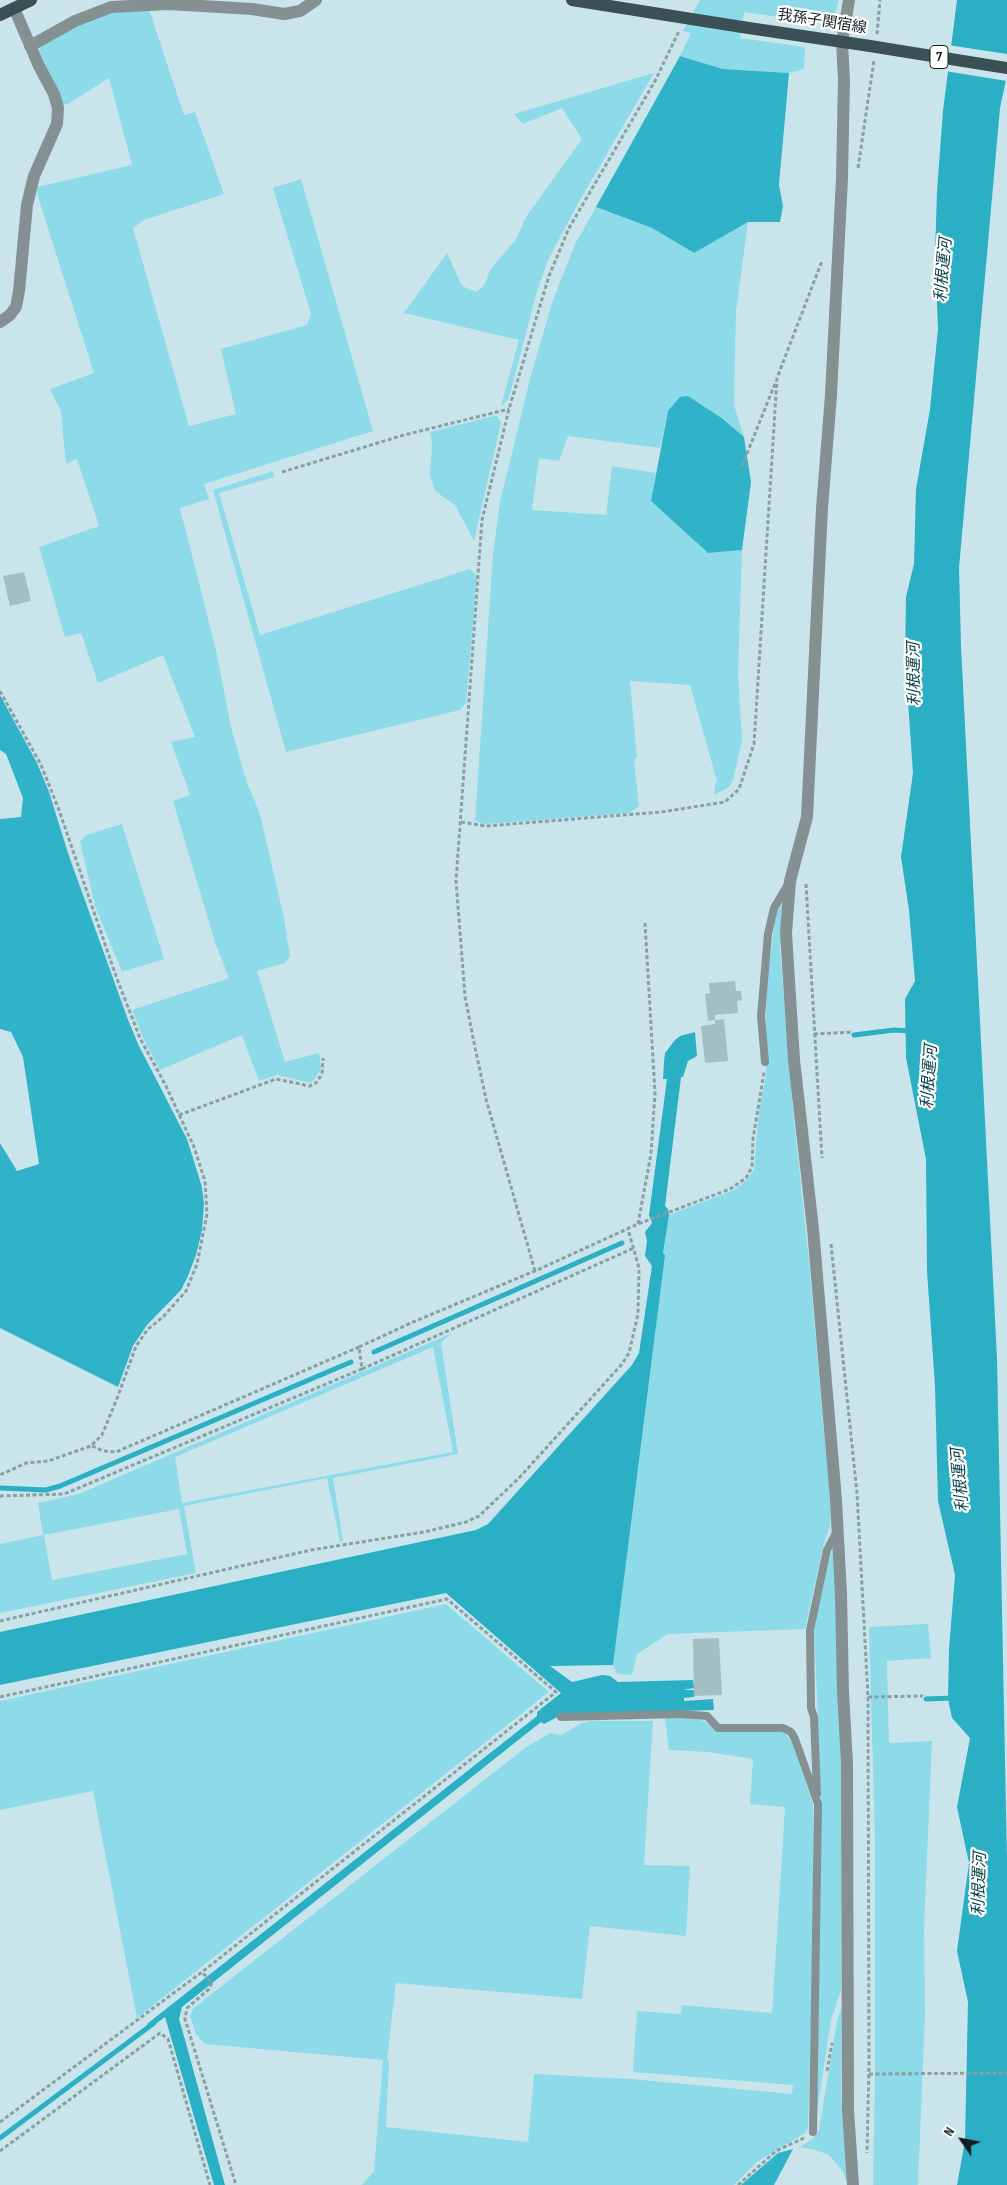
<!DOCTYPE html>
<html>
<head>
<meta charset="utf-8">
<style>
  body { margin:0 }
  #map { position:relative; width:1007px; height:2185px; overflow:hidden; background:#c9e5eb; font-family:"Sofia Sans Condensed",sans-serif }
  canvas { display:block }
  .north { position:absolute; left:937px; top:2115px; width:50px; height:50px; -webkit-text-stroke:4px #fff; paint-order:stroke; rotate:303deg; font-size:14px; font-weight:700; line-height:20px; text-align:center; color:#131e20 }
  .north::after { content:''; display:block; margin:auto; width:18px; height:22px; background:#131e20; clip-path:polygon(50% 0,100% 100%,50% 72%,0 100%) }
</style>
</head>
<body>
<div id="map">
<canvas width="1007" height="2185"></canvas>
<div class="north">N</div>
</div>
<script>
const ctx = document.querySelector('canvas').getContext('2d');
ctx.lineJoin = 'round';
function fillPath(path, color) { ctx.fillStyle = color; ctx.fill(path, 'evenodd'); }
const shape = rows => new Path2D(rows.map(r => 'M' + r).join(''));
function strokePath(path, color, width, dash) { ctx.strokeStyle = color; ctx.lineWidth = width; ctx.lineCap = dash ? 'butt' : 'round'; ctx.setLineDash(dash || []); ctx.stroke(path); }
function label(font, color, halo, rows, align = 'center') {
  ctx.font = font + ' "Sofia Sans Condensed","Noto Sans JP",sans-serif'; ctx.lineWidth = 4.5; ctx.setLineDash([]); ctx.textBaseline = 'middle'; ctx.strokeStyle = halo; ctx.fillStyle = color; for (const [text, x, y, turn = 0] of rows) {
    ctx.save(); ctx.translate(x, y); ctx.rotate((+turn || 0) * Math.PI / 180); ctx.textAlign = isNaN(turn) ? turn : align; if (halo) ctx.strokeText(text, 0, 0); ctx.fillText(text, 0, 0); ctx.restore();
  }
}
fillPath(shape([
  [700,0,839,0,835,15,828,22,819,23,744,12,740,38,805,47,804,69,789,73,723,69,680,56,691,33,683,31],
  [149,9,184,115,195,112,224,194,144,220,133,228,189,426,236,414,221,349,307,325,311,314,273,188,301,179,373,431,204,484,209,499,180,508,216,650,231,727,246,780,260,814,284,918,290,957,285,963,257,971,285,1062,319,1053,321,1068,317,1076,311,1083,277,1075,259,1081,242,1035,160,1070,145,1042,132,1010,229,978,215,942,173,801,190,795,171,742,195,737,163,655,98,683,81,633,65,637,39,547,99,526,77,459,66,464,61,411,50,389,94,373,38,197,37,187,132,165,109,78,68,104,62,105,39,50,42,44,79,23,112,11],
  [654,73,580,200,549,258,537,291,511,390,508,400,501,406,519,340,404,313,447,253,462,286,476,292,484,286,490,270,516,239,526,217,582,139,562,108,523,124,514,114],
  [596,207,652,228,694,253,748,222,736,311,734,405,744,437,724,419,668,411,660,448,568,436,559,461,539,458,532,510,606,515,612,466,656,473,651,501,708,553,742,550,738,674,742,740,733,780,729,787,714,795,715,786,717,781,690,685,630,681,637,757,634,760,639,806,629,813,485,824,475,821,493,554,500,502,531,375,552,303,575,244],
  [494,416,497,416,501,423,474,541,455,505,435,491,430,475,432,443,430,432],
  [273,471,274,477,219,493,260,635,470,569,477,576,466,703,460,710,286,752,213,490],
  [122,824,164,959,122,972,95,906,80,841,86,835],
  [782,902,780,950,793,1111,809,1262,831,1512,830,1526,824,1543,805,1629,668,1634,637,1654,632,1675,617,1674,613,1665,664,1255,663,1253,669,1215,734,1190,748,1179,754,1169,759,1111,766,1074,766,1008,768,973,776,913],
  [452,1333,441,1343,458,1454,333,1478,343,1541,340,1542,327,1478,184,1506,196,1573,0,1613,0,1544,43,1535,38,1503,79,1494],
  [433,1347,453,1452,182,1503,175,1457],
  [179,1509,187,1554,52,1580,44,1535],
  [832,1549,834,1550,842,1771,841,1990,831,2020,816,2118,821,1800,814,1625],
  [446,1604,549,1692,137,2018,93,1791,0,1810,0,1701],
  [928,1624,931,1658,887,1661,889,1743,932,1741,924,1929,925,2015,918,2185,873,2185,875,2080,875,1841,869,1627],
  [665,1717,691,1718,704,1721,715,1730,783,1731,792,1742,813,1804,814,1913,808,2128,805,2133,757,2162,734,2185,362,2185,374,2171,383,2060,205,2044,196,2034,190,2016,192,2010,200,2003,525,1748,550,1733,561,1735,580,1724,589,1721,653,1721,644,1865,690,1866,686,1936,590,1926,582,1999,396,1983,387,2059,389,2060,386,2127,528,2142,534,2074,631,2079,792,2094,793,2085,633,2072,637,2011,681,2014,682,2005,772,2013,785,1807,750,1804,753,1759,708,1752,669,1750],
  [842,2006,841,2095,848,2184,842,2170,829,2155,816,2150,799,2147,813,2139,819,2130,837,2021]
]), '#8ddbe9');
fillPath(shape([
  [680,56,723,69,789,73,779,185,783,206,780,222,748,222,694,253,652,228,596,207],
  [688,396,723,419,744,437,751,482,742,550,708,553,651,501,668,411,680,397],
  [0,695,37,763,49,792,69,856,127,1017,138,1044,187,1139,202,1187,204,1204,202,1230,196,1255,188,1276,181,1290,147,1325,133,1346,118,1387,0,1328,0,1143,17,1171,39,1164,23,1057,11,1032,0,1029,0,819,21,817,23,798,6,754,0,750],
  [793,2149,774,2185,741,2185,778,2153]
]), '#30b3c8');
fillPath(shape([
  [957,0,1007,0,1007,75,1000,108,959,568,961,646,997,1358,1007,1860,1007,2185,957,2185,965,2141,968,2002,957,1951,969,1863,957,1807,970,1738,952,1718,948,1699,949,1649,955,1575,938,1501,935,1386,927,1271,926,1159,906,1058,905,999,915,981,909,910,901,857,913,773,905,658,906,597,914,564,916,489,930,409,938,329,935,255,937,191,943,111],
  [695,1032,697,1056,688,1061,683,1077,681,1077,665,1206,668,1209,669,1215,663,1253,665,1255,613,1665,550,1666,572,1682,602,1675,610,1676,618,1682,693,1680,694,1688,683,1690,694,1690,694,1697,684,1698,684,1701,713,1699,714,1710,563,1714,544,1724,541,1722,182,2007,179,2019,182,2029,225,2185,214,2185,165,2017,150,2028,147,2024,537,1716,537,1712,561,1693,446,1593,0,1685,0,1632,476,1530,488,1524,632,1365,639,1353,652,1266,645,1256,647,1241,645,1232,652,1223,649,1215,667,1079,663,1079,664,1062,665,1053,675,1040,680,1036]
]), '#2aafc4');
fillPath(shape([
  [948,45,1007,54,1007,81,945,71]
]), '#c9e5eb');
strokePath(shape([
  [854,1035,894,1030,911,1031],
  [374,1352,622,1243],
  [0,1488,46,1490,60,1486,351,1362],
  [926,1699,953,1698],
  [0,2138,154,2023]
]), '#2aafc4', 5);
fillPath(shape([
  [24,572,31,601,10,606,3,576],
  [735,981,736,991,741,991,742,1000,737,1001,738,1013,715,1015,715,1020,724,1019,728,1061,705,1063,701,1026,715,1024,715,1020,708,1021,705,994,710,993,709,983],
  [719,1638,722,1695,694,1696,693,1639]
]), '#a3bfc4');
strokePath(shape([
  [877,34,880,0],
  [858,168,874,60],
  [742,466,776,381],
  [282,472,404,435,509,409],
  [0,691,41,765,59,810,117,979,140,1038,166,1086,194,1147,205,1181,207,1214,197,1264,186,1291,163,1317,148,1329,136,1346,118,1396,102,1435,91,1446,48,1461,26,1463,0,1475],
  [461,822,486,826,661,812,725,802,739,789,754,744,777,378,822,261],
  [806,884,822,1158],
  [814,1034,853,1032],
  [179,1115,276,1079,310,1086,316,1083,322,1074,323,1058],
  [638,1224,651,1154,655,1093,645,923],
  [831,1244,857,1493,868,1697,869,2066,867,2153],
  [535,1271,486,1099,473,1038,465,996,456,881,482,520,509,409,549,276,569,228,655,81,679,31],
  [362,1369,634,1248],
  [92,1446,103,1451,116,1452,359,1347],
  [0,1496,64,1494,362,1369,359,1347,413,1322,535,1271,638,1224,730,1189,746,1178,752,1167,753,1139,764,1072],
  [0,1621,311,1550,424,1532,466,1522,479,1516,519,1478,622,1364,629,1353,638,1314,639,1268,628,1229],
  [0,1697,447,1599,556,1692,202,1972],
  [868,1697,923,1696],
  [827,2071,832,2043],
  [869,2074,1007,2073],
  [0,2122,202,1972,212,1983,209,1989,187,2008,185,2019,236,2185],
  [0,2151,160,2033,168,2039,210,2185],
  [738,2185,776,2151,804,2138]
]), '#899fa3', 3, [4, 2.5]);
strokePath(shape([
  [765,1062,761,1016,768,934,774,908,787,886],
  [561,1717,680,1714,707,1716,718,1728,783,1728,791,1732,795,1739,818,1804,813,2132],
  [817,1794,814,1717,811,1708,810,1630,827,1550,837,1531]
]), '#859093', 8);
strokePath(shape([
  [849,0,842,42,844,80,842,178,831,395,822,508,807,817,790,881,786,933,794,1060,813,1229,836,1500,841,1594,843,1692,847,1763,848,2110,853,2185],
  [30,46,75,21,111,7,168,4,252,9,284,14,300,11,316,0],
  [0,322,10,315,16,307,19,291,27,205,34,176,57,124,58,108,54,94,39,66,14,8]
]), '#859093', 12);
strokePath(shape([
  [0,15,31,0],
  [742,27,870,46]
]), '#3b5054', 12);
strokePath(shape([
  [572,0,742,27],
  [870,46,1007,68]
]), '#3b5054', 12);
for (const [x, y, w] of [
  [939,57,18]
]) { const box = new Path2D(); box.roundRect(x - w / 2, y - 11.5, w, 23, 4); ctx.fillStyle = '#fff'; ctx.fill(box); strokePath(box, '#131e20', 1); }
label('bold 14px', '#131e20', null, [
  ["7",939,57]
]);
label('15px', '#131e20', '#fff', [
  ["我孫子関宿線",822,22,9]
]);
label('italic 16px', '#033f47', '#fff', [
  ["利根運河",944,270,-85],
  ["利根運河",915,674,-91],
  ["利根運河",930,1077,-86],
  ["利根運河",961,1480,-95],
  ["利根運河",980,1884,-88]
]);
</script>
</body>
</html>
